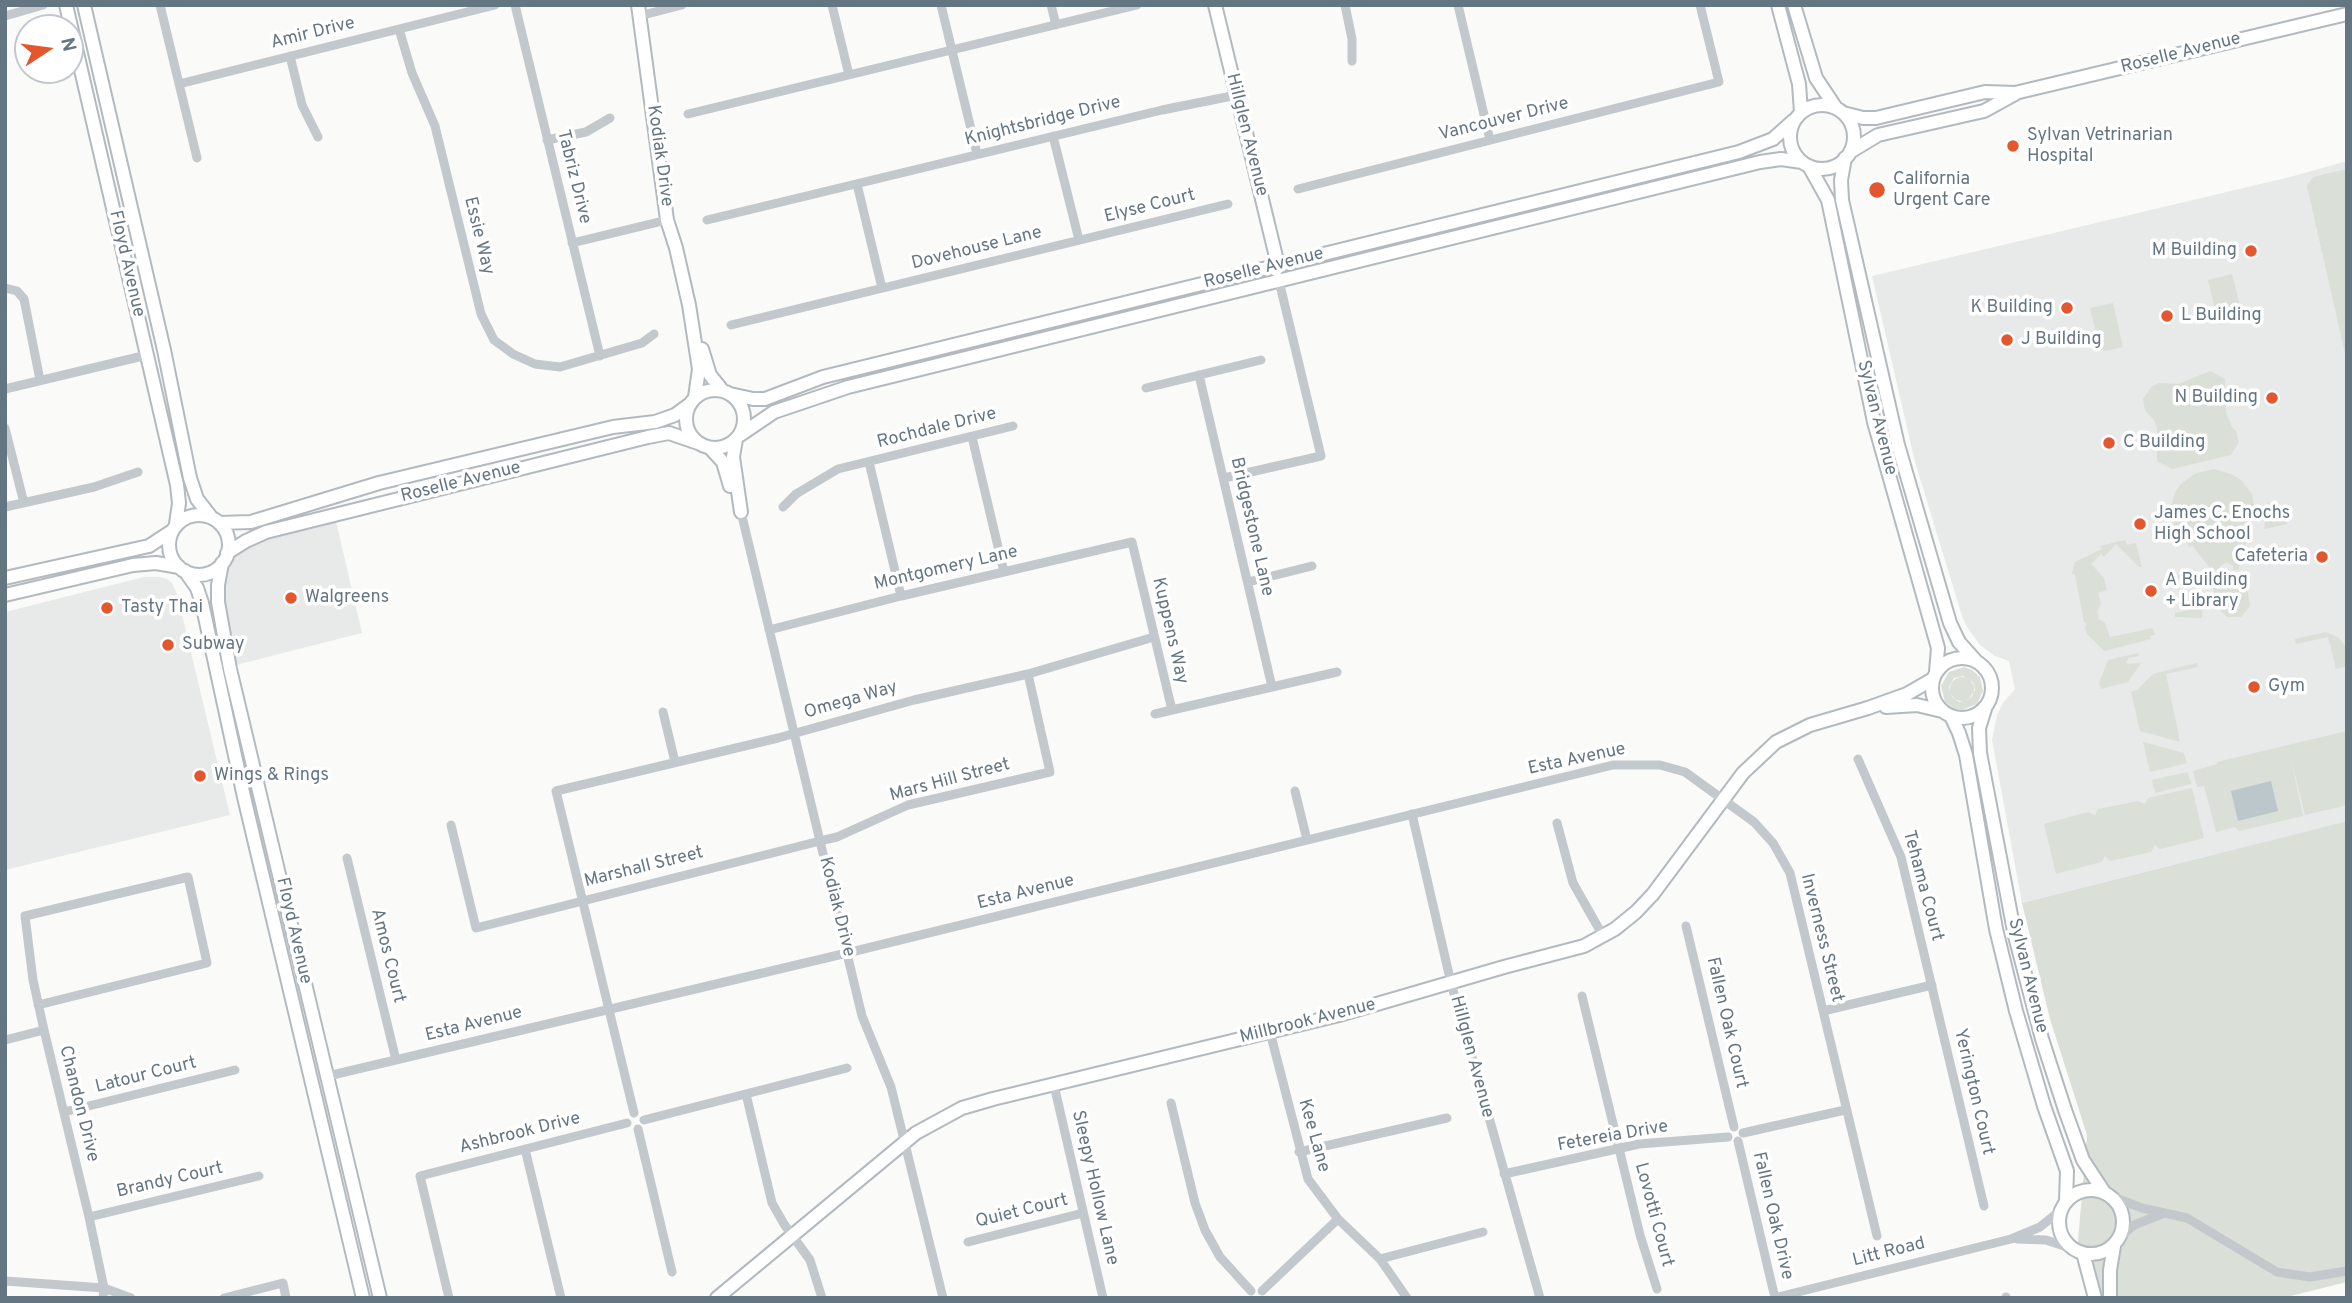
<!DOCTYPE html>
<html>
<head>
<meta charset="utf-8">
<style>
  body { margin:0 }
  #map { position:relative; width:2352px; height:1303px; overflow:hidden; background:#fafaf8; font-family:Overpass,sans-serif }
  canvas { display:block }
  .frame { position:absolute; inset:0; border:7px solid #657683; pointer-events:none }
  .north { position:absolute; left:14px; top:14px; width:70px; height:70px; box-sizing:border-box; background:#fff; border:2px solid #c1c8cd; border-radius:50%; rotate:77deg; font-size:19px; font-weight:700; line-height:28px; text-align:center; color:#657683 }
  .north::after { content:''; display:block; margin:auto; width:24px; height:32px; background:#e4572e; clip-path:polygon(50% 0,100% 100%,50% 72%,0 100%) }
</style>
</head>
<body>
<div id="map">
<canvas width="2352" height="1303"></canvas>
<div class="frame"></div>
<div class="north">N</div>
</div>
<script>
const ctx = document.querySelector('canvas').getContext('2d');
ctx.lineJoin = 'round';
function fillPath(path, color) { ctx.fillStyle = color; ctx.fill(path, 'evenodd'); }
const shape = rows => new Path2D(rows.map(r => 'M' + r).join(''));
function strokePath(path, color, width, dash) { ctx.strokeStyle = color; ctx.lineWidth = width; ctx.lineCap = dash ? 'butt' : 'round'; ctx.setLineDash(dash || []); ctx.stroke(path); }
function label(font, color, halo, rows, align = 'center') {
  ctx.font = font + ' Overpass,sans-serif'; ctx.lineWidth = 7; ctx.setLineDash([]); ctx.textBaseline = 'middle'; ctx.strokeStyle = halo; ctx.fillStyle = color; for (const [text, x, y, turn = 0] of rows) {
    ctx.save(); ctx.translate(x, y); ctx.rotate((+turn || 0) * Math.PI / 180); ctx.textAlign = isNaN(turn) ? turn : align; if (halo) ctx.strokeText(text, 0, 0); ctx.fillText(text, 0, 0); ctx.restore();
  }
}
fillPath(shape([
  [2347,161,2347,821,2022,903,1992,740,1997,715,2003,703,2015,689,2009,661,1995,656,1980,645,1967,627,1962,616,1915,462,1872,276,2290,177],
  [335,517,362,633,232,666,222,603,223,574,240,548,262,536],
  [144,577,160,577,167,579,172,583,177,594,230,815,5,870,5,612]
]), '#e8e9e9');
fillPath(shape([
  [2347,169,2347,362,2307,186,2313,177],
  [2232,274,2242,314,2238,321,2219,325,2208,280],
  [2113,303,2123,347,2105,351,2100,349,2090,308],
  [2210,371,2225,379,2226,413,2232,427,2236,431,2239,442,2231,455,2172,469,2157,461,2157,428,2154,420,2145,410,2143,399,2152,386,2159,383,2178,384],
  [2214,469,2231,474,2241,480,2252,494,2255,513,2245,547,2241,547,2239,570,2233,570,2233,566,2227,562,2220,566,2220,574,2215,575,2193,546,2189,547,2184,539,2181,540,2175,529,2170,511,2175,492,2181,484,2196,473],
  [2268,502,2283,514,2287,524,2264,529],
  [2125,540,2127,545,2136,543,2142,567,2139,567,2116,544,2104,557,2101,554,2091,564,2104,578,2107,590,2098,593,2101,604,2097,611,2099,619,2105,623,2110,637,2153,628,2155,635,2150,636,2151,639,2104,651,2087,634,2085,626,2087,624,2084,622,2075,575,2072,573,2075,562,2102,549,2100,546],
  [2188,569,2196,578,2203,595,2202,618,2175,617,2175,613,2189,610,2188,605,2197,600,2199,596,2196,588,2192,585,2184,585,2182,579,2169,582],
  [2241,577,2246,580,2250,606,2241,617,2227,617,2218,608,2213,588,2216,582],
  [2326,632,2339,638,2347,649,2347,666,2336,669,2328,637,2296,644,2295,639],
  [2138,653,2139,656,2129,658,2126,662,2128,664,2141,663,2128,682,2101,689,2099,683,2108,660],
  [2197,663,2198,667,2166,674,2180,742,2140,731,2131,692,2138,689,2153,674],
  [1964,667,1972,670,1980,677,1983,691,1977,704,1962,710,1953,708,1945,702,1941,686,1949,672],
  [1963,676,1973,682,1975,690,1968,700,1959,702,1952,697,1949,687,1954,678],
  '1950 689a12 12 0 1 1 24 0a12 12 0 1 1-24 0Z',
  [2347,731,2347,805,2305,815,2291,759,2303,816,2239,831,2235,827,2216,832,2204,786,2197,787,2193,771,2217,764,2217,762],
  [2143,742,2184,753,2187,763,2150,772],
  [2188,772,2191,784,2155,793,2152,780],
  [2192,788,2204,838,2160,849,2155,845,2151,852,2110,861,2105,856,2101,862,2056,874,2044,824,2088,812,2095,815,2098,809,2138,801,2145,804,2148,798],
  [2347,821,2347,1282,2283,1298,2091,1298,2078,1241,2087,1135,2050,1019,2022,903]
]), '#dadfd7');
fillPath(shape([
  [2271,781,2278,811,2238,821,2231,791]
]), '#bbc7cb');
const secondary = shape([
  [66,5,177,485,179,503,176,524],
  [84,5,164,350,190,478,197,499,211,517],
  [638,5,667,220,676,248,689,305,699,369,695,397],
  [1215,5,1278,265,1276,270],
  [1778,5,1799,84,1801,112],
  [1794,5,1816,78,1836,108],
  '1790 137a32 32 0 1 1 64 0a32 32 0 1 1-64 0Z',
  [1843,113,1863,118,1876,118,1985,92,2015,93,2347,14],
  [1850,152,1878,135,1984,111,2015,94],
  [1845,158,1841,180,1842,200,1898,445,1950,623,1959,642,1976,661],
  [1809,166,1828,200,1874,422,1938,648,1936,672],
  [702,349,710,375,722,390],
  '686 419a29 29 0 1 1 58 0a29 29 0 1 1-58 0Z',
  [730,394,753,399,765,399,823,377,1739,152,1773,139,1793,121],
  [740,435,774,412,848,387,1760,162,1781,159,1802,162],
  [736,439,733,457,741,512],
  [710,448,723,462,730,486],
  '169 545a30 30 0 1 1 60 0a30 30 0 1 1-60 0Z',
  [219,523,251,522,379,483,613,427,655,422,675,415,690,404],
  [227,553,246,541,266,532,648,437,669,433,698,443],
  [222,563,218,585,218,602,230,669,380,1298],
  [185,571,197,588,202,603,244,797,363,1298],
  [5,578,149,546,172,531],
  [5,595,133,565,156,563,179,567],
  '1932 688a30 30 0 1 1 60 0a30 30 0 1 1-60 0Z',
  [1886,707,1917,705,1942,711],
  [1985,709,1979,728,1980,753,2015,936,2042,1039,2065,1110,2083,1160,2104,1192],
  [1951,716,1959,733,1966,755,1996,929,2016,1011,2044,1106,2067,1171,2066,1201],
  '2059 1222a32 32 0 1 1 64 0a32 32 0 1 1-64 0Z',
  [2083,1253,2095,1298],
  [717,1298,916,1133,962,1108,993,1099,1339,1015,1504,967,1584,946,1615,929,1636,912,1653,894,1743,773,1776,742,1810,725,1868,708,1907,694,1933,679],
  [2110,1298,2110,1270,2114,1246]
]);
strokePath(secondary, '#b3babf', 16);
strokePath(shape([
  [160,5,197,158],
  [515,5,600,356],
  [832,5,849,75],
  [941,5,977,154],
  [1051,5,1056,25],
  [1345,5,1352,39,1352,61],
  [1458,5,1490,140],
  [5,16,43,5],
  [639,16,682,5],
  [399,29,412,73,435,126,481,314,494,340,513,354,535,364,560,367,642,343,654,334],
  [290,56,302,105,318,137],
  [179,84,495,5],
  [688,114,1137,5],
  [1053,136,1079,240],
  [547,140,586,132,610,118],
  [857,184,882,288],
  [1298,189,1719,82,1700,5],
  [707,220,1162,110,1237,95],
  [572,243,667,220],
  [5,288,17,291,24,299,40,380],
  [731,325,1228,204],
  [1199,375,1272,687],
  [1146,388,1261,360],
  [5,389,147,355],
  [5,428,24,503],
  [972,437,1004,572],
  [869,462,901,596],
  [1224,478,1321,456,1279,281],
  [5,507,94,487,138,472],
  [783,507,796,494,838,469,1013,426],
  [741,512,862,1016,891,1087,943,1298],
  [1248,582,1312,566],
  [769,630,901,596,1132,542,1172,710,1155,714],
  [1172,710,1337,672],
  [663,712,675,762],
  [1858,759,1901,857,1984,1206],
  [1295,791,1307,840],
  [1412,814,1451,983,1540,1298],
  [1557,823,1573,883,1603,936],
  [451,825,476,928,820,841,837,837,908,805,1050,772,1028,674],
  [347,858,396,1060],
  [1686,926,1734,1127],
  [1582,996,1640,1235,1657,1289],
  [38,1005,207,963,188,877,25,916,33,980,44,1030,89,1217,104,1288,103,1298],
  [1823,1011,1932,985],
  [1270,1032,1308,1179,1338,1219,1380,1259,1407,1298],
  [5,1040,44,1030],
  [328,1076,847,953,1613,765,1660,765,1685,772,1754,822,1773,843,1790,873,1877,1236],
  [1054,1085,1103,1298],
  [746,1094,772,1203,784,1224,810,1260,822,1298],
  [1171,1103,1195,1203,1205,1230,1220,1257,1251,1291],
  [64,1112,235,1070],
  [634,1113,556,791,778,738,914,700,1028,674,1154,637],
  [644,1120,847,1068],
  [638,1129,672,1272],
  [1743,1133,1845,1110],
  [1738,1141,1775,1298],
  [525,1149,561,1298],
  [1299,1152,1447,1118],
  [1504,1174,1639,1144,1728,1137],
  [2113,1197,2142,1208,2187,1218,2277,1272,2310,1277,2347,1271],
  [89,1217,259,1176],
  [2120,1237,2134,1225,2162,1214],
  [2017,1239,2046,1240,2073,1249],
  [968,1242,1083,1213],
  [1380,1259,1483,1232],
  [5,1281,104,1288,131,1298],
  [1262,1291,1338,1219],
  [2006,1297,2006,1298],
  [224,1298,283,1283,286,1298],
  [449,1298,420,1176,627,1123],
  [1774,1298,2011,1239,2040,1227,2061,1210]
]), '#c3c8cc', 9);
strokePath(secondary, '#fff', 12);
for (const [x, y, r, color] of [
  [2013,146,7,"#e4572e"],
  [1877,190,9,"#e4572e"],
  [2251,251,7,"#e4572e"],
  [2067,308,7,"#e4572e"],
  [2167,316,7,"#e4572e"],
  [2007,340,7,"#e4572e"],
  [2272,398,7,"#e4572e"],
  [2109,443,7,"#e4572e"],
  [2140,524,7,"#e4572e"],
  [2322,557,7,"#e4572e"],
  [2151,591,7,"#e4572e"],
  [291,598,7,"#e4572e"],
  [107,608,7,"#e4572e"],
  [168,645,7,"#e4572e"],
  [2254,687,7,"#e4572e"],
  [200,776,7,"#e4572e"]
]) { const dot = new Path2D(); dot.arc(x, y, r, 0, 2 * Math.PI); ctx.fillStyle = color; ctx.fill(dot); strokePath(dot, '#fff', 2.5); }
label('18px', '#657683', '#fff', [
  ["Amir Drive",313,34,-14],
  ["Roselle Avenue",2181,54,-14],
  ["Vancouver Drive",1504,120,-14],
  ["Knightsbridge Drive",1043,122,-14],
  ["Hillglen Avenue",1246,135,76],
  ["Kodiak Drive",659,156,82],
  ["Tabriz Drive",573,177,76],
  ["Elyse Court",1150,207,-14],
  ["Essie Way",478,236,76],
  ["Dovehouse Lane",977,249,-14],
  ["Floyd Avenue",126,264,77],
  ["Roselle Avenue",1264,269,-14],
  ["Sylvan Avenue",1876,418,76],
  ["Rochdale Drive",937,429,-14],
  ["Roselle Avenue",461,483,-14],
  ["Bridgestone Lane",1251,527,77],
  ["Montgomery Lane",946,569,-13],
  ["Kuppens Way",1169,631,77],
  ["Omega Way",851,701,-16],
  ["Esta Avenue",1577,760,-12],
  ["Mars Hill Street",950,781,-15],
  ["Marshall Street",644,868,-14],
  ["Tehama Court",1922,886,75],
  ["Esta Avenue",1026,893,-14],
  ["Kodiak Drive",836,907,76],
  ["Floyd Avenue",293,931,77],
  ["Inverness Street",1821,938,76],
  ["Amos Court",387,956,76],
  ["Sylvan Avenue",2027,976,76],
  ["Millbrook Avenue",1308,1022,-14],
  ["Fallen Oak Court",1726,1023,77],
  ["Esta Avenue",474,1025,-14],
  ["Hillglen Avenue",1471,1057,75],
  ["Latour Court",146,1076,-14],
  ["Yerington Court",1973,1092,77],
  ["Chandon Drive",78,1104,76],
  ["Ashbrook Drive",520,1134,-14],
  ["Kee Lane",1313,1136,74],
  ["Fetereia Drive",1613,1137,-10],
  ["Brandy Court",170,1181,-13],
  ["Sleepy Hollow Lane",1094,1188,77],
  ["Quiet Court",1022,1212,-14],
  ["Lovotti Court",1653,1215,75],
  ["Fallen Oak Drive",1772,1216,77],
  ["Litt Road",1889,1253,-14]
]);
label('18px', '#657683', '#fff', [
  ["Sylvan Vetrinarian",2027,136],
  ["Hospital",2027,157],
  ["California",1893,180],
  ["Urgent Care",1893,201],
  ["M Building",2237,251,"right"],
  ["K Building",2053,308,"right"],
  ["L Building",2181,316],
  ["J Building",2021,340],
  ["N Building",2258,398,"right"],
  ["C Building",2123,443],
  ["James C. Enochs",2154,514],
  ["High School",2154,535],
  ["Cafeteria",2308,557,"right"],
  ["A Building",2165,581],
  ["+ Library",2165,602],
  ["Walgreens",305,598],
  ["Tasty Thai",121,608],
  ["Subway",182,645],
  ["Gym",2268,687],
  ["Wings & Rings",214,776]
], 'left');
</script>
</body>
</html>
